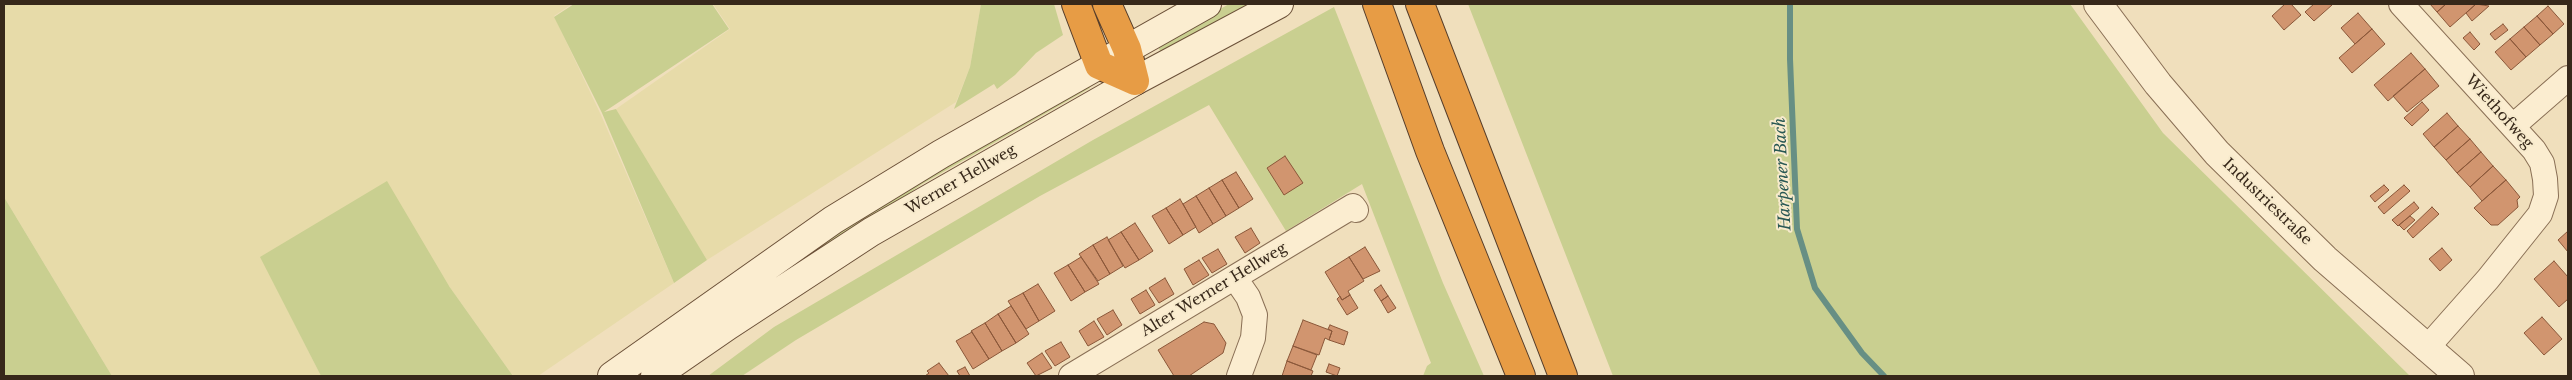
<!DOCTYPE html>
<html>
<head>
<meta charset="utf-8">
<style>
  body { margin:0 }
  #map { position:relative; width:2572px; height:380px; overflow:hidden; background:#f0dfbc; font-family:"Libre Baskerville",serif }
  canvas { display:block }
  .frame { position:absolute; inset:0; border:5px solid #37281a; pointer-events:none }
</style>
</head>
<body>
<div id="map">
<canvas width="2572" height="380"></canvas>
<div class="frame"></div>
</div>
<script>
const ctx = document.querySelector('canvas').getContext('2d');
ctx.lineJoin = 'round';
function fillPath(path, color) { ctx.fillStyle = color; ctx.fill(path, 'evenodd'); }
const shape = rows => new Path2D(rows.map(r => 'M' + r).join(''));
function strokePath(path, color, width, dash) { ctx.strokeStyle = color; ctx.lineWidth = width; ctx.lineCap = dash ? 'butt' : 'round'; ctx.setLineDash(dash || []); ctx.stroke(path); }
function label(font, color, halo, rows, align = 'center') {
  ctx.font = font + ' "Libre Baskerville",serif'; ctx.lineWidth = 4; ctx.setLineDash([]); ctx.textBaseline = 'middle'; ctx.strokeStyle = halo; ctx.fillStyle = color; for (const [text, x, y, turn = 0] of rows) {
    ctx.save(); ctx.translate(x, y); ctx.rotate((+turn || 0) * Math.PI / 180); ctx.textAlign = isNaN(turn) ? turn : align; if (halo) ctx.strokeText(text, 0, 0); ctx.fillText(text, 0, 0); ctx.restore();
  }
}
fillPath(shape([
  [4,4,572,4,554,16,601,115,674,283,538,376,513,376,449,286,261,257,321,376,112,376,4,197],
  [713,4,981,4,970,67,956,102,707,260,659,185,616,109,730,29]
]), '#e7dba9');
fillPath(shape([
  [574,4,712,4,729,29,604,112,616,109,707,260,674,283,602,113,554,17],
  [981,4,1054,4,1063,35,1036,53,1015,75,997,89,994,84,954,109,970,67],
  [1229,4,1258,4,1163,53,1160,51,1158,46,1162,42],
  [1468,4,2070,4,2163,133,2410,376,1613,376],
  [1334,7,1443,283,1484,376,1423,376,1427,366,1431,363,1362,184,1286,231,1209,105,1040,196,796,340,742,376,708,376,774,327,1093,140],
  [1088,84,1090,88,922,184,844,240,645,376,628,376,838,229],
  [387,181,449,286,513,376,321,376,260,257],
  [4,197,48,270,112,376,4,376]
]), '#c9cf90');
strokePath(shape([
  [1790,4,1790,59,1797,229,1815,288,1862,353,1884,376]
]), '#678f84', 6);
const building = shape([
  [2285,4,2291,4,2301,15,2284,30,2272,16,2285,4],
  [2314,4,2331,4,2332,5,2314,21,2305,12,2314,4],
  [2430,4,2446,4,2437,12,2430,4],
  [2446,4,2476,4,2450,27,2437,12,2446,4],
  [2476,4,2489,6,2472,21,2466,13,2476,4],
  [2548,6,2564,24,2553,34,2537,16,2548,6],
  [2358,13,2372,29,2355,44,2341,28,2358,13],
  [2537,16,2553,34,2540,45,2524,27,2537,16],
  [2503,24,2508,30,2495,40,2490,34,2503,24],
  [2524,27,2540,45,2526,57,2510,39,2524,27],
  [2372,29,2385,44,2352,73,2339,58,2372,29],
  [2470,32,2480,44,2474,50,2463,38,2470,32],
  [2510,39,2526,57,2511,70,2495,52,2510,39],
  [2411,53,2425,69,2388,101,2374,85,2411,53],
  [2425,69,2439,86,2407,112,2393,96,2425,69],
  [2422,102,2429,110,2412,126,2404,118,2422,102],
  [2447,113,2458,126,2434,147,2423,134,2447,113],
  [2458,126,2470,139,2446,160,2434,147,2458,126],
  [2470,139,2481,152,2457,173,2446,160,2470,139],
  [2481,152,2493,166,2470,187,2457,173,2481,152],
  [1285,156,1303,183,1284,195,1267,168,1285,156],
  [2493,166,2506,180,2482,201,2470,187,2493,166],
  [1236,172,1253,199,1239,208,1222,180,1236,172],
  [1222,180,1239,208,1226,216,1209,188,1222,180],
  [2506,180,2520,197,2517,200,2518,207,2498,225,2491,225,2474,208,2506,180],
  [2384,185,2389,190,2375,202,2370,196,2384,185],
  [2404,185,2410,191,2384,214,2378,207,2404,185],
  [1209,188,1226,216,1213,224,1196,196,1209,188],
  [1196,196,1213,224,1199,233,1183,204,1196,196],
  [1180,199,1196,227,1183,235,1166,208,1180,199],
  [2414,202,2419,208,2398,226,2392,220,2414,202],
  [2432,207,2439,214,2413,238,2407,231,2432,207],
  [1166,208,1183,235,1169,244,1152,216,1166,208],
  [2410,216,2415,220,2404,230,2399,225,2410,216],
  [1135,223,1153,251,1139,260,1121,232,1135,223],
  [1251,228,1260,243,1245,253,1235,237,1251,228],
  [2568,231,2568,252,2558,240,2568,231],
  [1121,232,1139,260,1125,268,1108,240,1121,232],
  [1107,237,1123,266,1110,274,1093,245,1107,237],
  [1093,245,1110,274,1098,281,1079,254,1093,245],
  [1365,247,1380,271,1363,279,1349,257,1365,247],
  [2442,248,2452,260,2440,271,2429,259,2442,248],
  [1218,249,1227,264,1212,273,1202,258,1218,249],
  [1081,257,1099,284,1085,292,1068,265,1081,257],
  [1349,257,1364,281,1348,291,1350,295,1342,300,1325,272,1349,257],
  [1199,260,1209,275,1193,285,1184,269,1199,260],
  [2554,261,2568,277,2568,299,2559,307,2534,279,2554,261],
  [1068,265,1085,292,1071,301,1054,273,1068,265],
  [1165,278,1174,294,1159,303,1149,288,1165,278],
  [1038,284,1055,311,1039,321,1023,293,1038,284],
  [1381,285,1388,296,1381,301,1374,290,1381,285],
  [1146,290,1155,305,1140,314,1131,299,1146,290],
  [1023,293,1039,321,1026,329,1008,301,1023,293],
  [1350,295,1358,308,1347,315,1337,299,1340,296,1342,300,1350,295],
  [1388,296,1396,308,1388,313,1381,301,1388,296],
  [1011,306,1029,334,1016,343,998,314,1011,306],
  [1113,310,1122,325,1107,335,1097,319,1113,310],
  [998,314,1016,343,1002,351,985,323,998,314],
  [2542,317,2562,339,2544,355,2524,333,2542,317],
  [1303,320,1332,331,1329,340,1325,338,1319,355,1293,346,1303,320],
  [1094,321,1104,337,1088,346,1079,331,1094,321],
  [1204,322,1214,324,1226,343,1223,353,1189,376,1174,376,1158,350,1204,322],
  [985,323,1002,351,989,359,971,331,985,323],
  [1330,325,1348,332,1344,345,1329,340,1332,331,1328,329,1330,325],
  [972,332,989,359,973,369,956,341,972,332],
  [1061,342,1070,357,1055,366,1045,351,1061,342],
  [1293,346,1317,355,1311,370,1287,361,1293,346],
  [1042,353,1052,368,1036,376,1027,363,1042,353],
  [1287,361,1313,371,1311,376,1282,376,1287,361],
  [939,363,949,376,925,376,929,373,927,371,939,363],
  [1329,364,1340,368,1337,376,1326,372,1329,364],
  [965,367,970,376,960,376,957,371,965,367]
]);
fillPath(building, '#d1956f');
strokePath(building, '#8a5739', 1);
const minor = shape([
  [2401,4,2534,150,2542,163,2545,179,2546,196,2540,214,2488,279,2426,349],
  [2513,126,2568,78],
  [1235,278,1248,297,1255,315,1253,338,1239,376],
  [1071,376,1353,206,1356,210]
]);
const tertiary = shape([
  [2098,4,2158,84,2217,153,2325,259,2460,376]
]);
const secondary = shape([
  [612,376,833,220,941,154,1207,4],
  [655,376,729,325,871,232,1135,81,1279,4]
]);
const motorway = shape([
  [1076,4,1099,65,1135,81],
  [1107,4,1127,49,1135,81],
  [1377,4,1430,151,1521,376],
  [1420,4,1563,376]
]);
strokePath(minor, '#896f55', 26);
strokePath(tertiary, '#896f55', 30);
strokePath(secondary, '#6b5038', 30);
strokePath(motorway, '#563d2a', 30);
strokePath(minor, '#fbedd0', 24);
strokePath(tertiary, '#fbedd0', 28);
strokePath(secondary, '#fbedd0', 28);
strokePath(motorway, '#e79c45', 28);
label('15px', '#37281a', '#f7eacc', [
  ["Wiethofweg",2499,112,48],
  ["Werner Hellweg",961,180,-30],
  ["Industriestraße",2267,202,44],
  ["Alter Werner Hellweg",1214,290,-31]
]);
label('italic 16px', '#295854', '#f7eacc', [
  ["Harpener Bach",1783,174,-93]
]);
</script>
</body>
</html>
